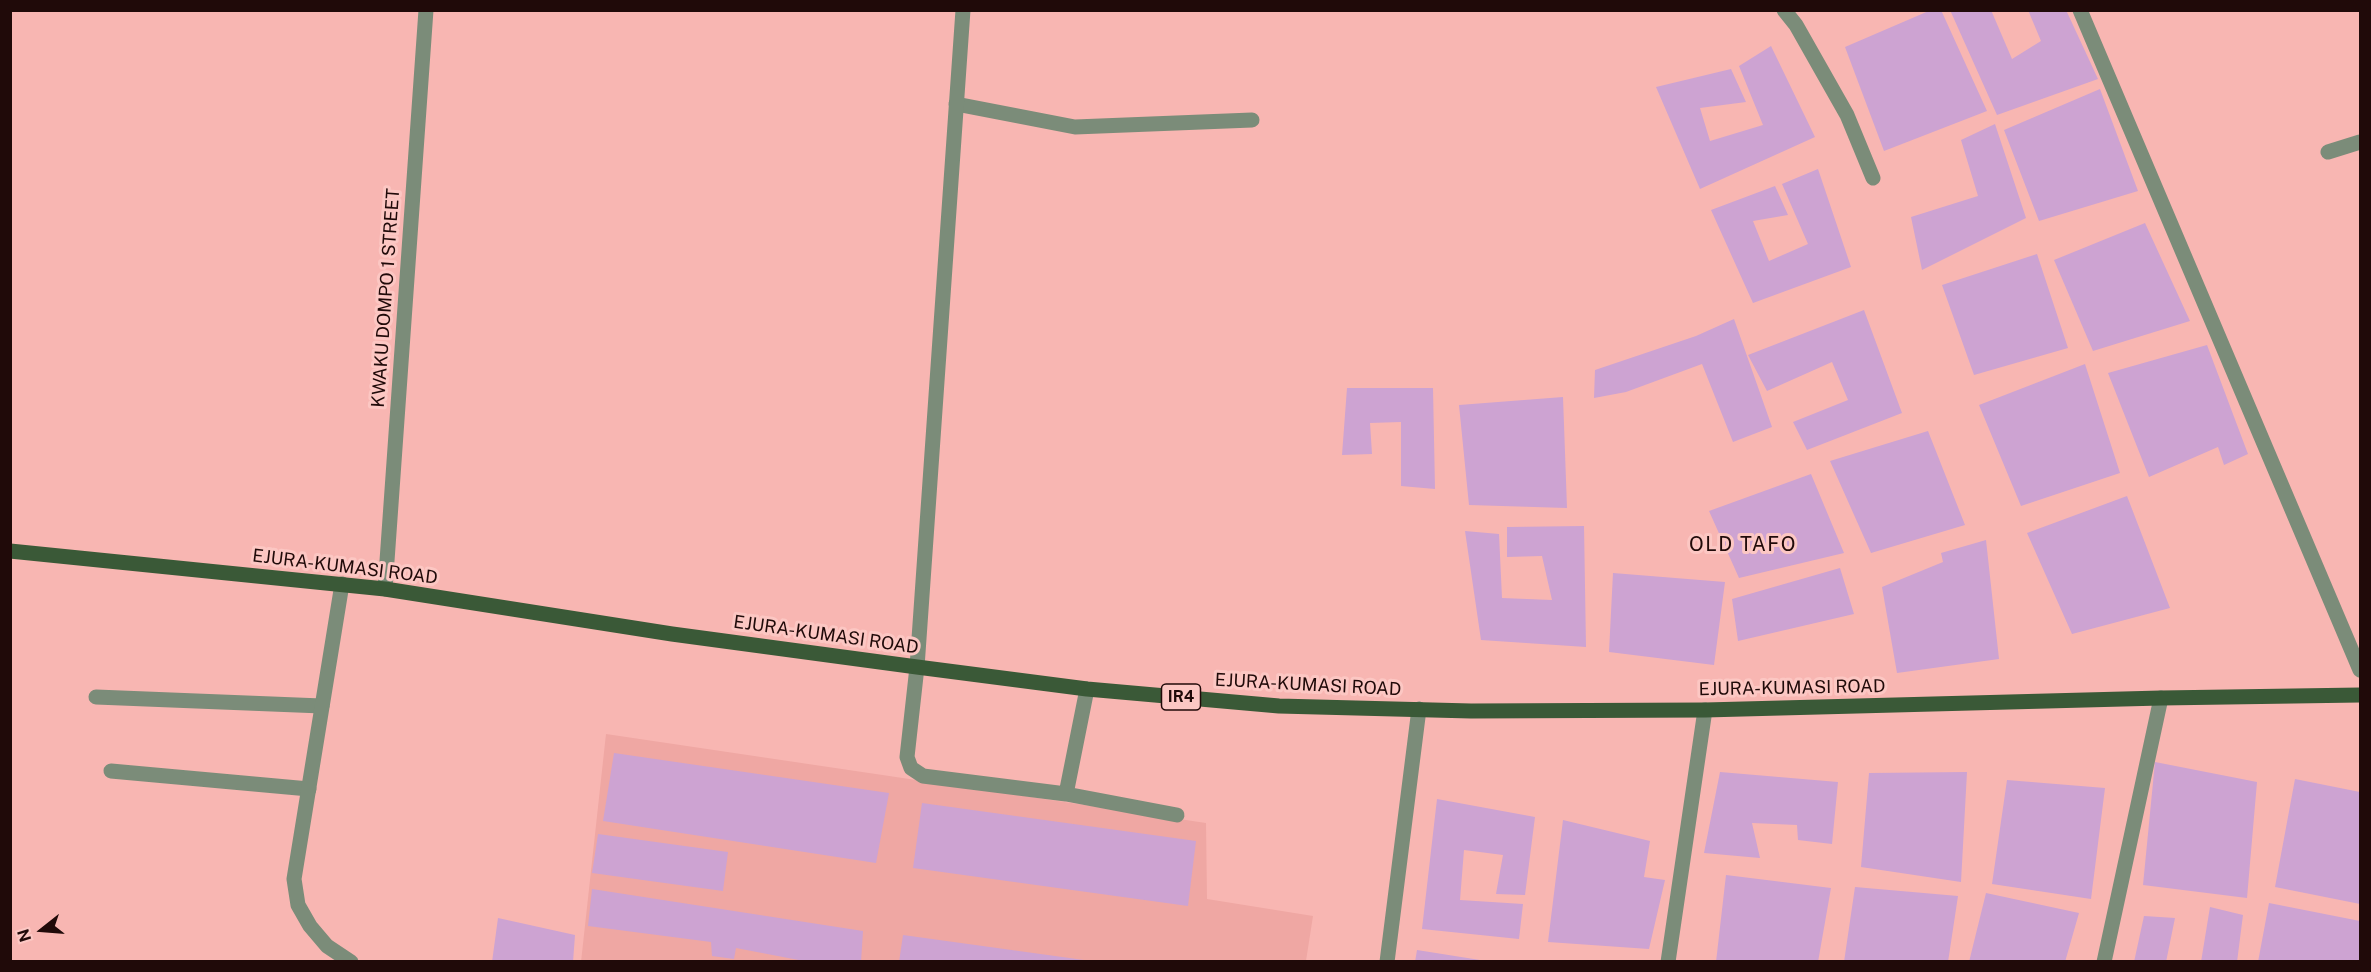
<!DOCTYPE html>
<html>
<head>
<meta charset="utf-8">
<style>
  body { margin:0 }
  #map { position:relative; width:2371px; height:972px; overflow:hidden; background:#f8b6b2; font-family:"Public Sans",sans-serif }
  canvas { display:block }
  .frame { position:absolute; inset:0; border:12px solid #200a09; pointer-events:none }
  .north { position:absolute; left:12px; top:900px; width:60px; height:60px; -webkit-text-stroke:4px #fcc7c3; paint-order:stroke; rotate:253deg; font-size:16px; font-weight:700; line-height:24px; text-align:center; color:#200a09 }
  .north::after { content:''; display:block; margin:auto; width:21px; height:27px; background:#200a09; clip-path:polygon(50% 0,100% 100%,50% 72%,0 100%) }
</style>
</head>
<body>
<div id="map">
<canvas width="2371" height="972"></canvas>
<div class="frame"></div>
<div class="north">N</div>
</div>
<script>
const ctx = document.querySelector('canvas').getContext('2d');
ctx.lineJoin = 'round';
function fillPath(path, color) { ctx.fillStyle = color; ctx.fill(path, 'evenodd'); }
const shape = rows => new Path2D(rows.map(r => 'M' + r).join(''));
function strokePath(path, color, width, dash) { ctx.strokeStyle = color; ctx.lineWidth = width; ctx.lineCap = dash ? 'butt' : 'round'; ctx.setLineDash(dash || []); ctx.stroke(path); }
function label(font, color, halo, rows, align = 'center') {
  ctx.font = font + ' "Public Sans",sans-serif'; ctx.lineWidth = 6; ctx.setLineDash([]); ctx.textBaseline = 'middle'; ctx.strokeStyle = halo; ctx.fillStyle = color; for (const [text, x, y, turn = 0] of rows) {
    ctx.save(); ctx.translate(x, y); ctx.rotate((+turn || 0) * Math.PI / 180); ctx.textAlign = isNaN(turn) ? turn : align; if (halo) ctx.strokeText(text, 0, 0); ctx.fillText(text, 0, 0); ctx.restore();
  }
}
fillPath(shape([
  [606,734,1206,823,1207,899,1313,916,1306,961,581,962]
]), '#efa7a3');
fillPath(shape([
  [1931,10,1941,10,1987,111,1884,151,1845,47],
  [1950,10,1991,10,2012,59,2041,41,2028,10,2066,10,2098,79,1997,115],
  [1771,46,1815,137,1700,189,1656,87,1731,69,1746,102,1700,108,1710,141,1763,125,1739,66],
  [2100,89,2138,191,2039,221,2004,130],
  [1995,124,2026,218,1922,270,1911,217,1978,196,1961,140],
  [1818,169,1851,267,1753,303,1711,210,1775,186,1788,215,1753,221,1769,261,1808,244,1782,184],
  [2145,223,2190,321,2093,351,2054,260],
  [2037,254,2068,348,1974,375,1942,285],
  [1864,310,1902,413,1807,450,1793,422,1848,400,1832,362,1767,391,1748,355],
  [1734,319,1772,427,1733,442,1702,364,1626,392,1594,398,1595,370,1696,336],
  [2207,345,2248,454,2224,465,2218,447,2149,477,2108,373],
  [2085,364,2120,473,2021,506,1979,405],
  [1347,388,1433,388,1435,489,1401,486,1401,422,1370,423,1372,454,1342,455],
  [1563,397,1567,508,1469,505,1459,405],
  [1928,431,1965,525,1871,553,1830,461],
  [1811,474,1844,553,1739,578,1709,511],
  [2127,496,2170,608,2072,634,2027,533],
  [1584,526,1586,647,1481,640,1465,531,1499,534,1502,598,1552,600,1542,556,1507,557,1507,527],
  [1986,540,1999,659,1897,673,1882,587,1943,562,1941,553],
  [1840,568,1854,614,1738,641,1732,599],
  [1613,573,1725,582,1714,665,1609,652],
  [614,753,889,793,876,863,603,821],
  [2155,762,2257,782,2247,898,2143,885],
  [1720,772,1838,782,1832,844,1798,840,1797,825,1752,823,1760,858,1704,853],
  [1967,772,1961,882,1861,867,1869,773],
  [2295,779,2360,792,2360,904,2275,887],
  [2007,780,2105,788,2091,899,1992,884],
  [1437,799,1535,817,1525,895,1496,894,1503,855,1464,850,1460,900,1523,904,1519,939,1422,929],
  [922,803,1196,841,1188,906,913,868],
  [1563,820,1650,841,1644,877,1665,880,1649,949,1548,942],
  [598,834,728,852,723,891,592,873],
  [1726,875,1831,888,1818,962,1716,962],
  [1855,887,1958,896,1948,962,1844,962],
  [592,889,863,931,861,962,809,962,736,948,734,959,712,956,711,942,588,926],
  [1986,893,2079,913,2065,962,1969,962],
  [2269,903,2360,921,2360,962,2258,962],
  [2210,907,2243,915,2237,962,2201,962],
  [2144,916,2175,918,2166,962,2134,962],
  [498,918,575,935,573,962,492,962],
  [903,935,1084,960,1084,962,899,962],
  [1417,950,1480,960,1480,962,1415,962]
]), '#cda3d2');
strokePath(shape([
  [956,104,1075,127,1252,120],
  [917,667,907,757,911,768,923,776,1066,794,1177,815],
  [96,697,322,706],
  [111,771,309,789],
  [1066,794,1087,689]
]), '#7b8c79', 15);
strokePath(shape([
  [1784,10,1796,25,1847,115,1873,178],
  [2080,10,2360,670],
  [2328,152,2360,142],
  [342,584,294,879,298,905,310,926,327,946,351,962],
  [385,589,426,10],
  [917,667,963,10],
  [1387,962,1419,709],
  [1668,962,1705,710],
  [2104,962,2161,698]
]), '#7b8c79', 15);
strokePath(shape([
  [10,551,385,589,672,634,917,667,1087,689,1279,706,1471,711,1705,710,2161,698,2360,695]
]), '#3a5937', 15);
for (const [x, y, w] of [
  [1181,697,39]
]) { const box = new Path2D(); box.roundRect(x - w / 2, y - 13, w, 26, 4.5); ctx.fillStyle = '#fcc7c3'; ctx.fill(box); strokePath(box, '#200a09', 1.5); }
label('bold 16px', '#200a09', null, [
  ["IR4",1181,697]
]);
label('18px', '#200a09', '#fcc7c3', [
  ["KWAKU DOMPO 1 STREET",386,298,-86],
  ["EJURA-KUMASI ROAD",345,567,7],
  ["EJURA-KUMASI ROAD",826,635,8],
  ["EJURA-KUMASI ROAD",1308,685,3],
  ["EJURA-KUMASI ROAD",1792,688,-1]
]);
ctx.letterSpacing = '1.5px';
label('20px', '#200a09', '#fcc7c3', [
  ["OLD TAFO",1743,545]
]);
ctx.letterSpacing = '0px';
</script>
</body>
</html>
